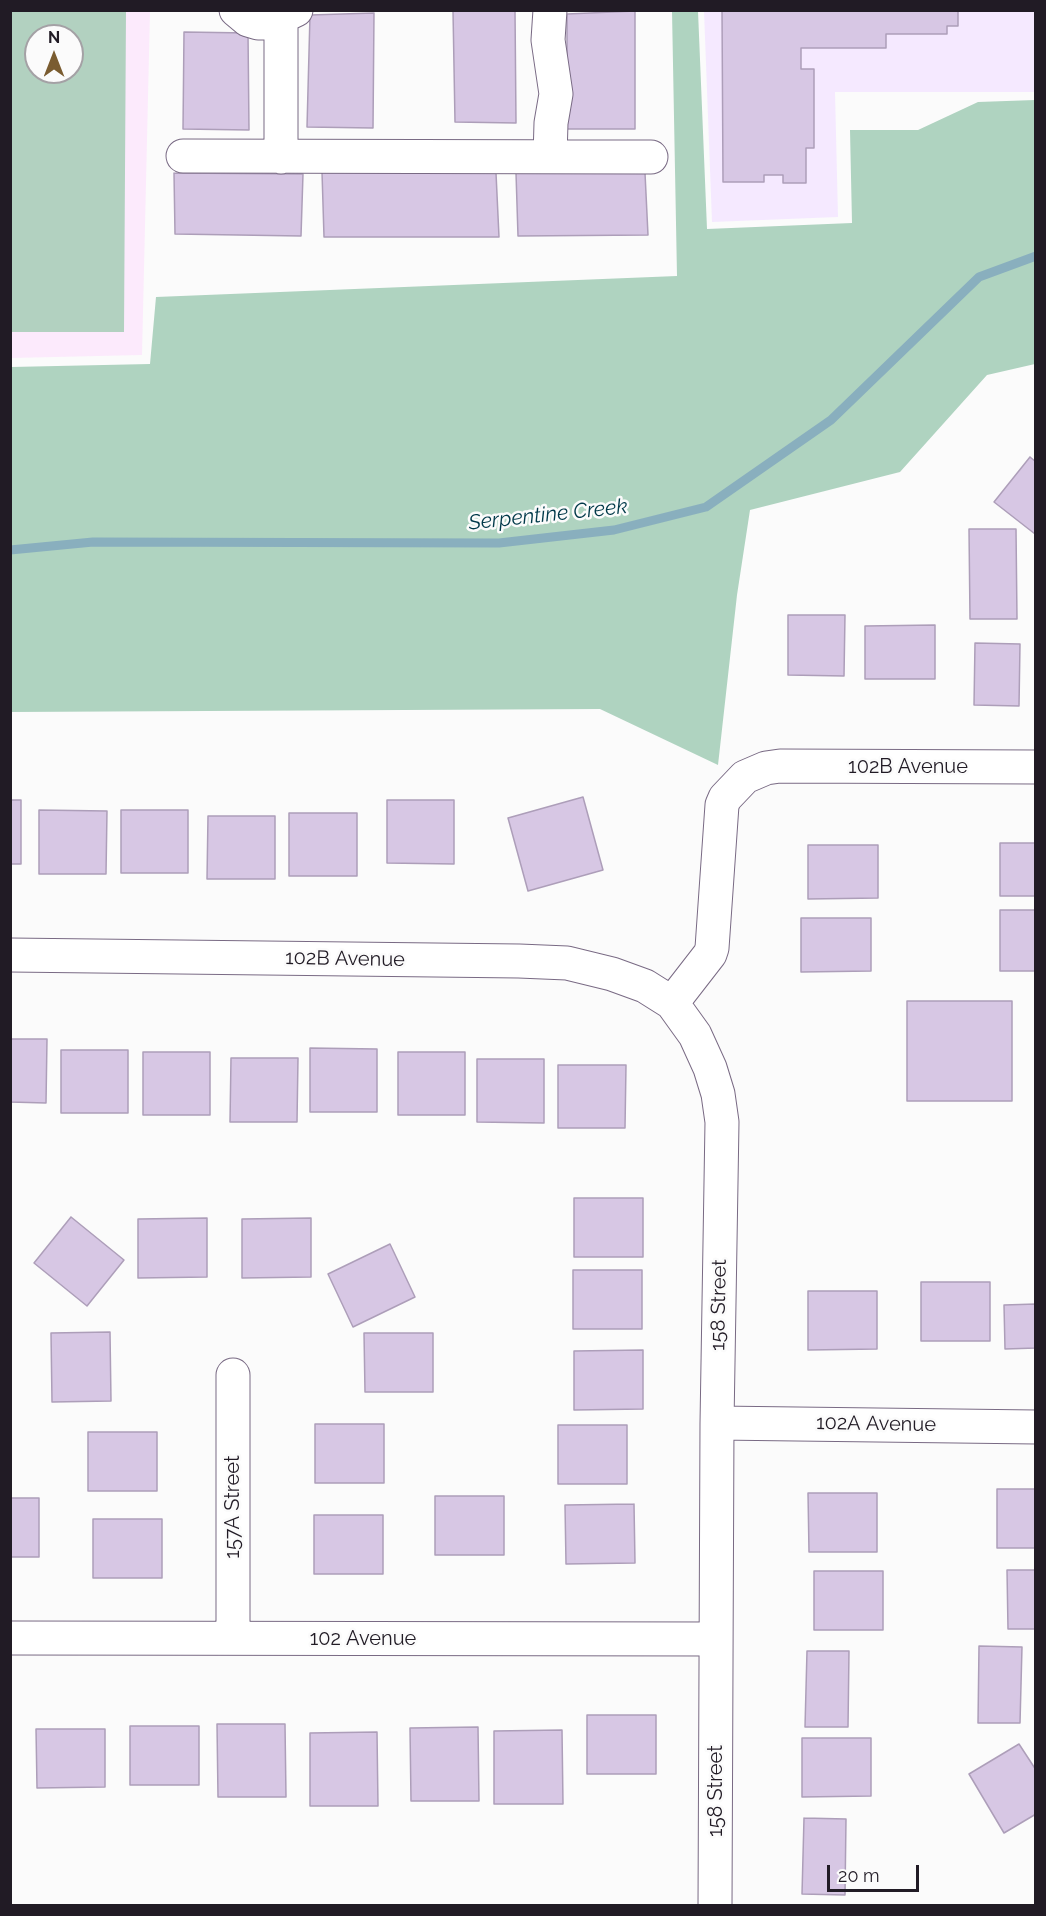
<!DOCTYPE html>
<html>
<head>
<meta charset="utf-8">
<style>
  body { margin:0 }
  #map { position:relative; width:1046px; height:1916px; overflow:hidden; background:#fbfbfb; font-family:Raleway,sans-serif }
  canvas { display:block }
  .frame { position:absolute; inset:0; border:12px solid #211b25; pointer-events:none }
  .north { position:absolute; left:24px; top:24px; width:60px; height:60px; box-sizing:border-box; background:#fbfbfb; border:2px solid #a4a1a5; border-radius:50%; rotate:0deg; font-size:16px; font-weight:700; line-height:24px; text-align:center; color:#211b25 }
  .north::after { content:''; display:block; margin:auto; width:21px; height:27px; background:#7a5c30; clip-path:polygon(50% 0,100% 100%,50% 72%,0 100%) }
  .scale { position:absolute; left:827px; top:1865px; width:92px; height:27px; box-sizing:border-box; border:3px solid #211b25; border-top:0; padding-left:8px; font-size:18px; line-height:21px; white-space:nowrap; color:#211b25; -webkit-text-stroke:4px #fbfbfb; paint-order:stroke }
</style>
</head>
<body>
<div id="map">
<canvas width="1046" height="1916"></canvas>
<div class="frame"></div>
<div class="north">N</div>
<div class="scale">20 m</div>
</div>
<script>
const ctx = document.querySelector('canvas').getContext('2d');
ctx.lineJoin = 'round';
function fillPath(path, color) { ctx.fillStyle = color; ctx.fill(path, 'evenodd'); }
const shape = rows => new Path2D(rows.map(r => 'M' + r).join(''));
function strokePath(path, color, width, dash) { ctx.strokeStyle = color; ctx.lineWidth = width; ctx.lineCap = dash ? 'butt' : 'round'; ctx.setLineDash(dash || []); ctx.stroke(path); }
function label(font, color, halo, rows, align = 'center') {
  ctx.font = font + ' Raleway,sans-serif'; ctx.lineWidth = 5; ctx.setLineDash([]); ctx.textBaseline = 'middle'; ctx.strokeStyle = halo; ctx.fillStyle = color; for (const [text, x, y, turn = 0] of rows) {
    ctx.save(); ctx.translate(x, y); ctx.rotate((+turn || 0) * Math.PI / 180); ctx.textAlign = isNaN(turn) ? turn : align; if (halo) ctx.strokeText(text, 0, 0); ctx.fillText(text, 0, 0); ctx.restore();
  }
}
fillPath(shape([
  [704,11,1035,11,1035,92,835,92,838,217,712,222]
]), '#f5e9ff');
fillPath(shape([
  [10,11,150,11,142,355,11,358],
  [36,36,72,36,72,72,36,72]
]), '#fceafc');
fillPath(shape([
  [11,10,126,11,124,332,11,332],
  [36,36,72,36,72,72,36,72]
]), '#b2d1c0');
fillPath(shape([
  [672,11,698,11,707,229,852,223,850,130,918,130,978,102,1035,100,1035,364,987,375,900,472,750,510,737,595,718,765,600,709,11,712,11,367,150,364,156,297,677,276]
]), '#afd3c0');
strokePath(shape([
  [10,550,93,542,499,543,614,530,706,507,831,420,979,277,1036,256]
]), '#89afbe', 9);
const building = shape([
  [515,10,516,123,455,122,453,11,515,10],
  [722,10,958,10,958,26,947,26,947,34,886,34,886,48,801,48,801,69,814,69,814,148,806,148,806,183,783,183,783,175,764,175,764,182,723,182,722,10],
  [635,11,635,129,567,129,567,14,635,11],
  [374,13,373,128,307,127,310,15,374,13],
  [184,32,248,33,249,130,183,129,184,32],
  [322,172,496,173,499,237,324,237,322,172],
  [174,173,303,174,301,236,175,234,174,173],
  [516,173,645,173,648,235,518,236,516,173],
  [1030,457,1036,462,1035,534,994,502,1030,457],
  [969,529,1016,529,1017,619,970,619,969,529],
  [788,615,845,615,844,676,788,675,788,615],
  [935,625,935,679,865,679,865,626,935,625],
  [975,643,1020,644,1019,706,974,705,975,643],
  [583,797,603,870,528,891,508,818,583,797],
  [10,800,21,800,21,864,10,864,10,800],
  [387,800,454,800,454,864,387,863,387,800],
  [39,810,107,811,106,874,39,874,39,810],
  [121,810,188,810,188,873,121,873,121,810],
  [289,813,357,813,357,876,289,876,289,813],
  [208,816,275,816,275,879,207,879,208,816],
  [1000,843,1036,843,1036,896,1000,896,1000,843],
  [808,845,878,845,878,898,808,899,808,845],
  [1000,910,1036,910,1036,971,1000,971,1000,910],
  [801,918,871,918,871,971,801,972,801,918],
  [907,1001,1012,1001,1012,1101,907,1101,907,1001],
  [10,1039,47,1039,46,1103,10,1102,10,1039],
  [310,1048,377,1049,377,1112,310,1112,310,1048],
  [61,1050,128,1050,128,1113,61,1113,61,1050],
  [143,1052,210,1052,210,1115,143,1115,143,1052],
  [398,1052,465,1052,465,1115,398,1115,398,1052],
  [231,1058,298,1058,297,1122,230,1122,231,1058],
  [477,1059,544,1059,544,1123,477,1122,477,1059],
  [558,1065,626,1065,625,1128,558,1128,558,1065],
  [574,1198,643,1198,643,1257,574,1257,574,1198],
  [71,1217,124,1260,87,1306,34,1263,71,1217],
  [207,1218,207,1277,138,1278,138,1219,207,1218],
  [311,1218,311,1277,242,1278,242,1219,311,1218],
  [390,1244,415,1297,353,1327,328,1274,390,1244],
  [573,1270,642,1270,642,1329,573,1329,573,1270],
  [921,1282,990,1282,990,1341,921,1341,921,1282],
  [808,1291,877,1291,877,1349,808,1350,808,1291],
  [1036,1304,1036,1348,1005,1349,1004,1305,1036,1304],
  [110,1332,111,1401,52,1402,51,1333,110,1332],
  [364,1333,433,1333,433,1392,365,1392,364,1333],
  [643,1350,643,1409,574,1410,574,1351,643,1350],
  [315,1424,384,1424,384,1483,315,1483,315,1424],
  [558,1425,627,1425,627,1484,558,1484,558,1425],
  [88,1432,157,1432,157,1491,88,1491,88,1432],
  [997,1489,1036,1489,1036,1548,997,1548,997,1489],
  [808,1493,877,1493,877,1552,809,1552,808,1493],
  [435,1496,504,1496,504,1555,435,1555,435,1496],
  [10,1498,39,1498,39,1557,10,1557,10,1498],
  [634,1504,635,1563,566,1564,565,1505,634,1504],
  [314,1515,383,1515,383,1574,314,1574,314,1515],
  [93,1519,162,1519,162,1578,93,1578,93,1519],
  [1007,1570,1036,1570,1036,1629,1008,1629,1007,1570],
  [814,1571,883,1571,883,1630,814,1630,814,1571],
  [979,1646,1022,1647,1020,1723,978,1723,979,1646],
  [807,1651,849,1651,848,1727,805,1727,807,1651],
  [587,1715,656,1715,656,1774,587,1774,587,1715],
  [217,1724,285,1724,286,1797,218,1797,217,1724],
  [130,1726,199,1726,199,1785,130,1785,130,1726],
  [478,1727,479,1801,411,1801,410,1728,478,1727],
  [36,1729,105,1729,105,1787,37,1788,36,1729],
  [562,1730,563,1804,494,1804,494,1731,562,1730],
  [377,1732,378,1806,310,1806,310,1733,377,1732],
  [802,1738,871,1738,871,1796,802,1797,802,1738],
  [1019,1744,1036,1770,1036,1814,1004,1833,969,1774,1019,1744],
  [804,1818,846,1819,845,1895,802,1894,804,1818]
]);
fillPath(building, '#d7c7e4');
strokePath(building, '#ad9eb9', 1.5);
const minor = shape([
  [236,10,248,20,258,23,269,23,296,10],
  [281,19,281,157],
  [183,156,651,157],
  [550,157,551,123,556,94,548,40,550,10],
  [10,955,519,961,567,963,612,974,645,986,672,1003],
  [233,1375,233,1638],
  [717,1423,1036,1427],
  [10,1638,716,1639],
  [715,1906,717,1423,722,1122,718,1094,710,1068,695,1035,672,1003,710,954,712,948,722,805,725,798,745,777,766,768,780,766,1036,767]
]);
strokePath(minor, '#796a84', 35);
strokePath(minor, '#fff', 33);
label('20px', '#211b25', '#fbfbfb', [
  ["102B Avenue",908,767],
  ["102B Avenue",345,959,1],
  ["158 Street",719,1305,-89],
  ["102A Avenue",876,1424,1],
  ["157A Street",233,1507,-90],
  ["102 Avenue",363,1639],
  ["158 Street",716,1791,-90]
]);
label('italic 21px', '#003949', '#fbfbfb', [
  ["Serpentine Creek",548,515,-6]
]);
</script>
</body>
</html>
